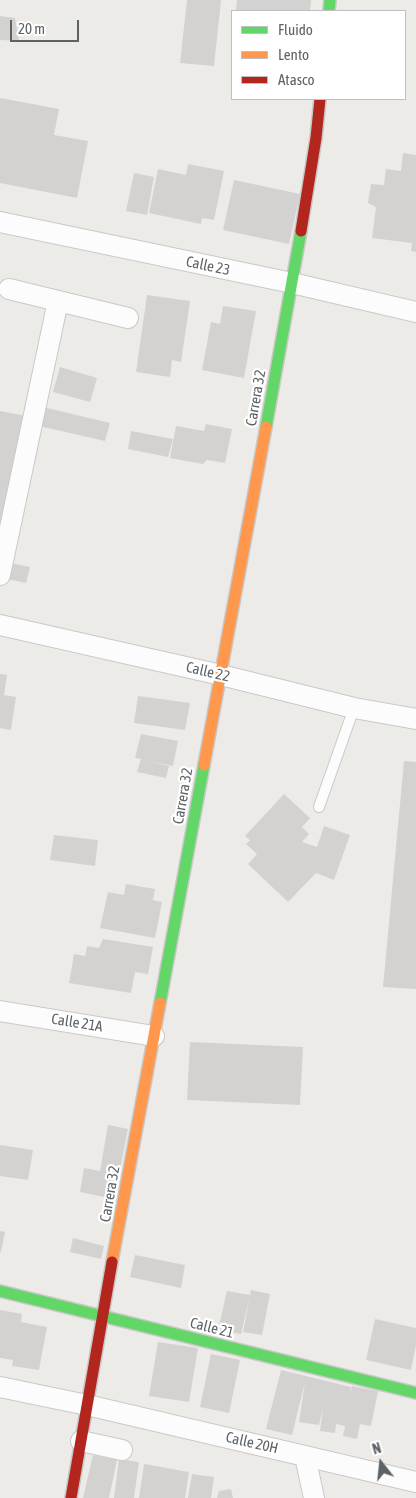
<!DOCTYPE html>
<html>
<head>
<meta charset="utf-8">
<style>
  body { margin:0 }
  #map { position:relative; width:416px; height:1498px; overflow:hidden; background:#edebe8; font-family:"Asap Condensed",sans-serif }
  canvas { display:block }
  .legend { position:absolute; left:231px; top:10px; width:175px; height:90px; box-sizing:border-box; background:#fff; border:1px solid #bec0c2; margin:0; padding:6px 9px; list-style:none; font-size:15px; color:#5d6266 }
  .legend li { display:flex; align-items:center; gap:10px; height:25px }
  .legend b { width:25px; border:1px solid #bec0c2 }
  .north { position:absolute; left:356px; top:1438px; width:50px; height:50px; -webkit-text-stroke:4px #fff; paint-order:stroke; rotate:344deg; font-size:14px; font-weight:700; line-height:20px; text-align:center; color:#5d6266 }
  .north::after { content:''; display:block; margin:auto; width:18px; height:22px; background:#5d6266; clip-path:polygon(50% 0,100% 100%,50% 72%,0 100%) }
  .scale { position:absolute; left:10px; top:20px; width:69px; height:22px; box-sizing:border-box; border:2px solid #5d6266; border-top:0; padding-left:6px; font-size:15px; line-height:18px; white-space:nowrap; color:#5d6266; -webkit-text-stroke:4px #fff; paint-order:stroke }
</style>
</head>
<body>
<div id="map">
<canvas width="416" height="1498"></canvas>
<ul class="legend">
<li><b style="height:6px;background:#63d668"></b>Fluido</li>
<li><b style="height:6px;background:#ff974d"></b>Lento</li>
<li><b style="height:6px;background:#b3261e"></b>Atasco</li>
</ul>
<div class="north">N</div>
<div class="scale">20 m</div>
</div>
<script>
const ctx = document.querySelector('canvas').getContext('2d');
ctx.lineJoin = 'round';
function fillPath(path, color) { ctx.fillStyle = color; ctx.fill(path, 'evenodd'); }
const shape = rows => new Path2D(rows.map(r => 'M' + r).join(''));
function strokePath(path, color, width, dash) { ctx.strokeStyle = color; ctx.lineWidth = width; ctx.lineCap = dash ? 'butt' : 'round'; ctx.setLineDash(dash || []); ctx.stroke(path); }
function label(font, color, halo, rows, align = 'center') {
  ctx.font = font + ' "Asap Condensed",sans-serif'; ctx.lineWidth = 4.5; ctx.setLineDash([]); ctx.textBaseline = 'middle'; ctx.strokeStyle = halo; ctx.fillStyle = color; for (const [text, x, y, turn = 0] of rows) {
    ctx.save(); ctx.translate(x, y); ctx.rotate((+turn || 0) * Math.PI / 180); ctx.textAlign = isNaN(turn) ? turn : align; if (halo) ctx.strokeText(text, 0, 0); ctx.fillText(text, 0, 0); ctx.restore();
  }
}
fillPath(shape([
  [187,0,221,0,214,66,180,63],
  [237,0,311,0,310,11,236,11],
  [0,16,15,18,19,41,0,40],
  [0,98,59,109,54,135,88,141,77,198,0,183],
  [403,153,416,155,416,252,411,251,412,243,372,238,376,207,368,203,371,184,384,185,386,169,401,171],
  [188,164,224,171,214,220,202,218,201,224,149,213,158,169,186,175],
  [134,173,154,177,147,215,126,211],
  [234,180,300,194,289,244,223,230],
  [147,295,190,301,181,362,172,360,170,377,136,372],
  [223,306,256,311,244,378,202,370,211,322,220,324],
  [60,367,97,378,90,402,53,392],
  [43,407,110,423,105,441,39,426],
  [0,411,27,416,0,550],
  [206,424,232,429,225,463,207,460,203,464,170,458,176,426,204,431],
  [131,431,173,439,168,457,128,449],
  [10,563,30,567,26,583,7,579],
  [0,674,7,675,4,695,16,697,11,730,0,728],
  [138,696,190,703,185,730,134,723],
  [141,734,178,741,173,766,149,761,169,766,166,778,137,772,141,759,135,758],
  [404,761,416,762,416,989,383,987],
  [284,794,310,818,302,827,309,834,302,842,317,847,324,826,350,835,334,880,316,873,288,902,248,864,257,854,246,844,250,840,245,836],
  [54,835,98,840,95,866,50,860],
  [126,884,155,889,153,900,162,902,155,938,100,928,108,892,124,895],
  [103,939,153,947,148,974,135,972,131,993,69,983,74,954,85,956,87,946,99,948],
  [190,1042,303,1047,300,1105,187,1100],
  [108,1125,128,1129,114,1199,80,1192,84,1168,100,1171],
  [0,1145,33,1150,28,1180,0,1176],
  [0,1231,5,1232,1,1252,0,1252],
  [73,1238,104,1246,101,1259,70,1252],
  [135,1255,185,1265,181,1288,130,1277],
  [251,1290,270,1294,262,1335,243,1332],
  [227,1291,250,1295,241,1334,218,1330],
  [0,1310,22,1314,21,1322,47,1327,39,1370,12,1366,13,1360,0,1358],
  [375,1319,416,1328,416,1345,411,1370,366,1360],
  [158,1342,198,1348,189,1402,149,1396],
  [211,1354,240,1360,229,1413,200,1407],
  [281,1370,351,1387,350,1395,352,1386,378,1391,371,1426,360,1424,357,1439,343,1436,345,1426,336,1424,335,1433,320,1431,323,1408,319,1425,299,1422,305,1382,292,1435,266,1429],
  [93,1455,117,1460,109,1498,83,1498],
  [119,1459,139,1462,134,1498,114,1498],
  [144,1464,189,1472,185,1498,139,1498],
  [192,1474,214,1477,211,1498,188,1498],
  [231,1489,233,1498,217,1498,219,1491]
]), '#d4d2d1');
const lane = shape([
  [319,807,354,708]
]);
const street = shape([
  [0,222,292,283,416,312],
  [9,289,128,318],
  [0,575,58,301],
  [0,625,221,675,354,708,416,719],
  [0,1011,154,1036],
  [0,1387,87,1405,416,1482],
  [81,1441,122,1450],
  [305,1456,314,1498]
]);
const fast = shape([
  [329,11,330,0],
  [266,427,301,231],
  [160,1003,204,765],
  [0,1291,416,1393]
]);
const slow = shape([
  [204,765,266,427],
  [112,1262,160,1003]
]);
const jam = shape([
  [301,231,316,138,320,99],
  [71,1498,112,1262]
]);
strokePath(lane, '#c9c9c8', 12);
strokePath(street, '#c9c9c8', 22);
strokePath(fast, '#c7c8c7', 14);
strokePath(slow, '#c7c8c7', 14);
strokePath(jam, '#c7c8c7', 14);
strokePath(lane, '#fcfcfc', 10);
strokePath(street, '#fcfcfc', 20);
strokePath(fast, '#63d668', 11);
strokePath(slow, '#ff974d', 11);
strokePath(jam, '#b3261e', 11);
label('15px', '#5d6266', '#fff', [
  ["Calle 23",208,266,12],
  ["Carrera 32",256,398,-80],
  ["Calle 22",208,672,13],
  ["Carrera 32",183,796,-80],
  ["Calle 21A",77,1023,9],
  ["Carrera 32",110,1194,-80],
  ["Calle 21",212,1328,14],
  ["Calle 20H",252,1443,13]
]);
</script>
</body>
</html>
